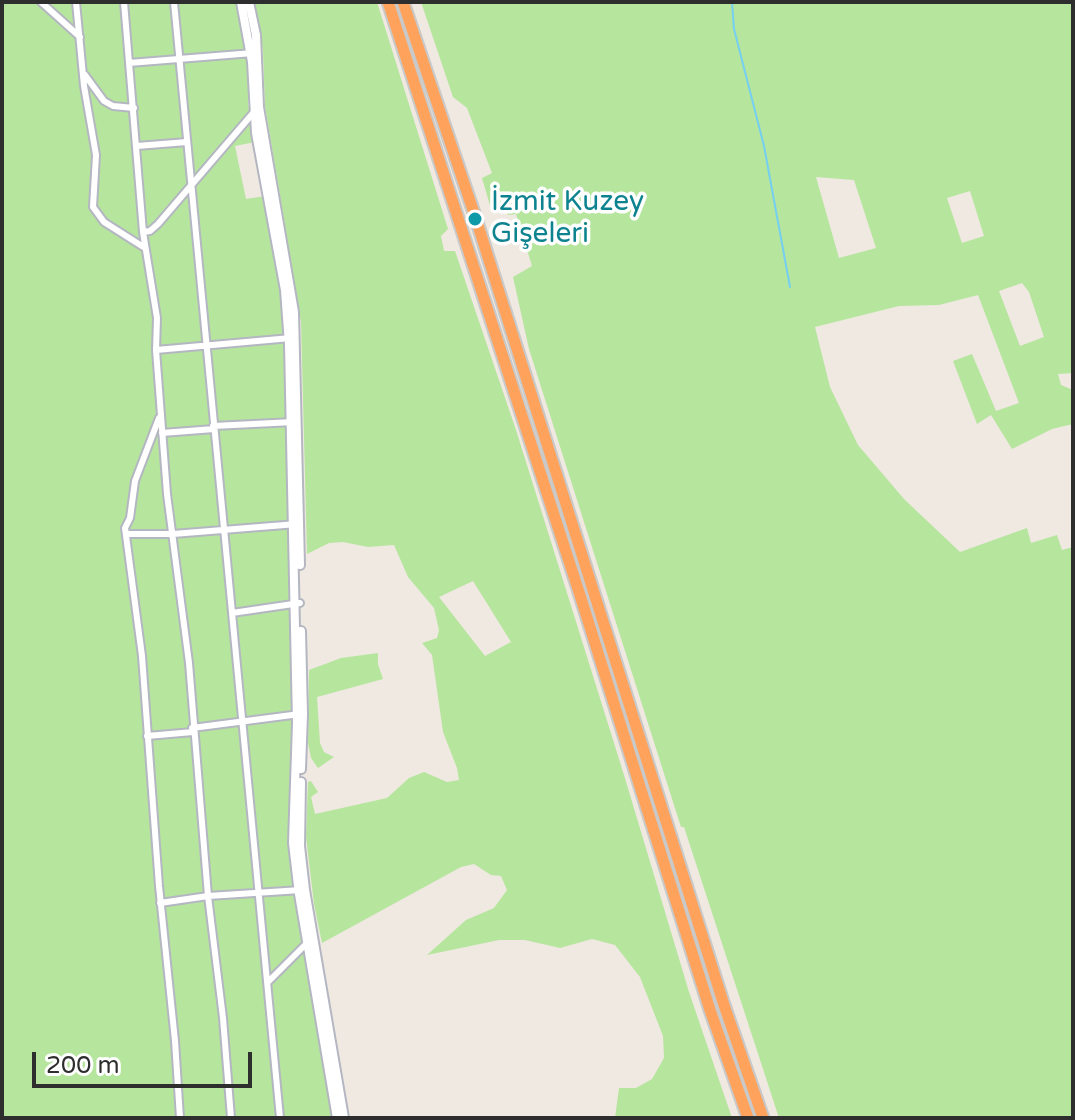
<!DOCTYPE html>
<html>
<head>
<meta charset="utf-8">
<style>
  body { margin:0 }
  #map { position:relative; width:1075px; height:1120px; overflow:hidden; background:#efe9e1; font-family:"Varela Round",sans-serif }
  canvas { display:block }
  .frame { position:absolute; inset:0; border:4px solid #2e2e2e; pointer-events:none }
  .scale { position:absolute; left:32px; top:1052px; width:220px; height:36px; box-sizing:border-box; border:4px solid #2e2e2e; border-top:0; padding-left:10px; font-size:24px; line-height:28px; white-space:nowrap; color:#2e2e2e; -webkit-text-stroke:6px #fff; paint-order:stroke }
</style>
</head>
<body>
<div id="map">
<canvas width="1075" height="1120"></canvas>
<div class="frame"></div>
<div class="scale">200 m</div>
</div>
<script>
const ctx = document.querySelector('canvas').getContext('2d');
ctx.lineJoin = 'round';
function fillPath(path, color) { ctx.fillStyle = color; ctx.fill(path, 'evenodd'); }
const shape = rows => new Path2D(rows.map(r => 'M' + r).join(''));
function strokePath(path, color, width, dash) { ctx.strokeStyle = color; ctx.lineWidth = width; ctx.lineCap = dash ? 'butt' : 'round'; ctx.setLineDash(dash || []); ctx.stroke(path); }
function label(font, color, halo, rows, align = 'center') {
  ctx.font = font + ' "Varela Round",sans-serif'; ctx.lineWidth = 7; ctx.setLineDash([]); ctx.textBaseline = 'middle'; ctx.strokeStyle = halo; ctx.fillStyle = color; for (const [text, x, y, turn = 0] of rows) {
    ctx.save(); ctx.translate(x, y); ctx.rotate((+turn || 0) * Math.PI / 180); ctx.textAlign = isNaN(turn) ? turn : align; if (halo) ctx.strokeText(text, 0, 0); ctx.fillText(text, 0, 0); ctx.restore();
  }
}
fillPath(shape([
  [2,2,236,2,240,14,248,60,248,103,255,142,235,146,246,199,265,196,284,312,291,517,289,592,293,720,290,853,333,1118,2,1118],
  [254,2,377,2,448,229,441,236,444,251,455,251,516,430,624,775,689,992,732,1118,615,1118,619,1088,636,1088,652,1079,664,1058,663,1036,640,977,615,945,592,939,560,948,525,940,499,940,427,955,466,920,494,908,507,890,501,876,491,875,474,864,461,867,322,943,314,904,306,837,308,782,311,781,318,792,311,797,315,814,387,798,409,778,424,772,447,782,459,780,457,768,443,732,432,655,422,643,437,638,439,630,434,608,408,577,394,545,368,547,343,542,329,543,307,554,301,322,265,106,263,51],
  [473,581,511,642,485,656,439,597],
  [421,2,1073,2,1073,373,1058,374,1061,385,1073,390,1073,424,1052,429,1012,449,991,415,977,424,953,361,972,354,996,411,1019,403,978,295,939,305,899,306,815,327,830,387,858,445,904,499,960,552,1027,528,1031,543,1057,535,1062,550,1073,547,1073,1118,779,1118,684,827,681,827,529,349,513,277,532,266,516,214,508,215,505,209,492,212,482,178,492,173,467,108,453,97],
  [816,177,854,180,876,248,839,258],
  [970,191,984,236,962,243,947,198],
  [1022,283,1029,292,1044,337,1020,346,999,291],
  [378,653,378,664,383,679,317,697,320,743,324,752,334,757,318,768,311,758,308,743,309,670,341,658]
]), '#b6e59e');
strokePath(shape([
  [732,2,734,29,764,146,790,287]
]), '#75cff0', 2);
const minor = shape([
  [41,2,80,37],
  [76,2,84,86,96,155,93,207,104,222,145,248],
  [124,2,143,232,157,318,156,350,167,494,189,663,208,896,223,1018,231,1118],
  [174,2,280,1118],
  [129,63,253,53],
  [85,75,104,101,113,106,134,108],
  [137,146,187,142],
  [143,232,150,231,158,224,254,112],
  [156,350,291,338],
  [159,418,135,481,130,518,125,528,142,656,159,886,175,1041,180,1118],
  [213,426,294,422],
  [162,433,214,429],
  [126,534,173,534,297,524],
  [232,613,300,603],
  [192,728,300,714],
  [147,736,193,732],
  [160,903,208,896,301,890],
  [268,982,308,942]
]);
const secondary = shape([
  [241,2,252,62,256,133,285,290,289,344,297,723,293,843,299,894,337,1118],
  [249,2,256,35,259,107,294,312,300,565],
  [301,631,303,714,301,769],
  [301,782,300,846,305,890,344,1118]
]);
const motorway = shape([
  [388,2,579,592,710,1010,748,1118],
  [403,2,476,219,724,1005,763,1118]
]);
strokePath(minor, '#b4b7c1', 10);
strokePath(secondary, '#b4b7c1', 12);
strokePath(motorway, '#c9c9c9', 15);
strokePath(minor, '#fff', 6);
strokePath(secondary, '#fff', 8);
strokePath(motorway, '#ffa35c', 11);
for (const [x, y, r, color] of [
  [475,219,8,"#0f9aa8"]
]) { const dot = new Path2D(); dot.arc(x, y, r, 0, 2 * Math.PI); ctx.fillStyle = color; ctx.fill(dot); strokePath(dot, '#fff', 3); }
label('28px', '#0d838f', '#fff', [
  ["İzmit Kuzey",491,203],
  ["Gişeleri",491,235]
], 'left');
</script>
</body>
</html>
